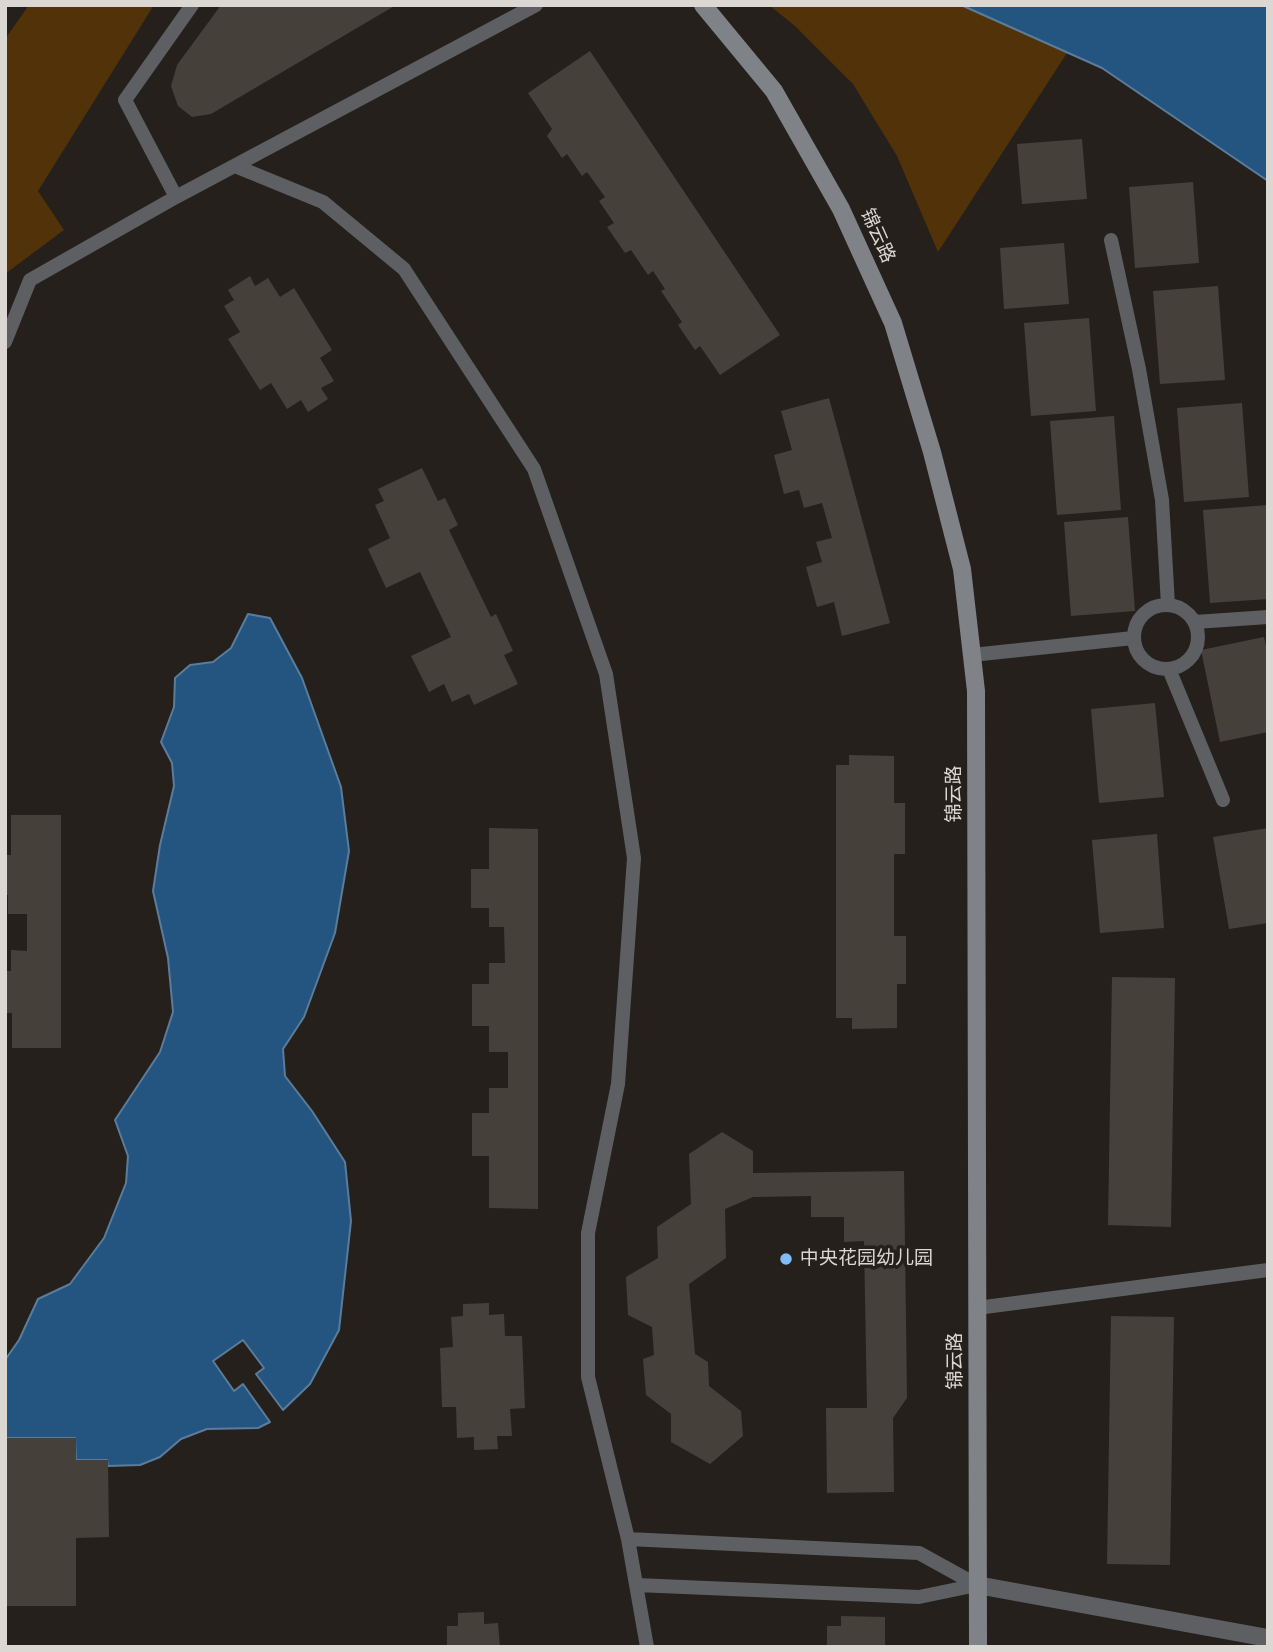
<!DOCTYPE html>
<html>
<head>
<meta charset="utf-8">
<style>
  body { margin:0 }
  #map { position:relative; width:1273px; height:1652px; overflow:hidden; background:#25201b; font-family:Signika,sans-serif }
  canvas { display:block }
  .frame { position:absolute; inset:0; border:7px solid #dbd8d4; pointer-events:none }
</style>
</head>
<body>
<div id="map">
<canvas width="1273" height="1652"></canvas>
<div class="frame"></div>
</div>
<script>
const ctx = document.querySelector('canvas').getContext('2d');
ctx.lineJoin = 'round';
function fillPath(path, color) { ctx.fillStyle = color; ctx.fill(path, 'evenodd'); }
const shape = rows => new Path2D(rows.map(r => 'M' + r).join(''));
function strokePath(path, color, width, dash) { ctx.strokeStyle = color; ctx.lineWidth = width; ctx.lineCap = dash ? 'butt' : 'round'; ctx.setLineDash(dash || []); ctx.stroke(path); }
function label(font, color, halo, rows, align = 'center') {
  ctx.font = font + ' Signika,"Noto Sans SC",sans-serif'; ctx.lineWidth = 7; ctx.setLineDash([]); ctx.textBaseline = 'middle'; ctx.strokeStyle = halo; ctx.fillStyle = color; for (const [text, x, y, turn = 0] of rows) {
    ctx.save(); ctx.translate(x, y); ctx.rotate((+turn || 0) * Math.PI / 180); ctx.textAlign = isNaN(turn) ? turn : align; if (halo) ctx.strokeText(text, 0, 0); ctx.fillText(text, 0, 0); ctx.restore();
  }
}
fillPath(shape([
  [29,5,154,5,38,191,64,230,5,274,5,39],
  [769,5,961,5,1067,53,938,252,897,156,853,84,795,26]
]), '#513209');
const water = shape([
  [961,5,1268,5,1268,181,1102,68,961,5],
  [248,614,270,618,302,678,341,787,349,851,335,933,304,1017,283,1049,285,1076,312,1111,345,1162,351,1221,339,1330,310,1384,283,1410,256,1374,264,1368,243,1340,213,1361,234,1391,243,1384,270,1422,258,1428,207,1429,181,1439,160,1457,140,1465,108,1466,107,1460,76,1460,75,1438,6,1438,5,1462,5,1360,19,1340,38,1299,70,1284,104,1238,126,1183,128,1156,115,1120,160,1052,173,1012,168,958,153,891,160,845,174,786,172,763,161,742,174,707,175,678,190,665,213,662,231,648,248,614]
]);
fillPath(water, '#245581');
strokePath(water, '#5b7c9a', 2);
fillPath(shape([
  [221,5,396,5,211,114,192,117,178,106,171,86,177,65],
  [590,51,780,335,720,375,700,346,695,350,678,325,682,322,661,291,665,289,653,271,648,275,631,250,625,253,607,227,614,223,599,201,605,197,587,172,582,176,567,154,562,158,547,136,552,129,528,93],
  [1082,139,1087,199,1022,204,1017,144],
  [1193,182,1199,263,1135,268,1129,187],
  [1064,243,1069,304,1004,309,1000,248],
  [250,276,255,286,268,278,280,297,294,288,332,350,320,358,334,381,321,388,328,399,308,412,301,400,287,409,271,383,260,390,228,339,240,332,224,306,234,300,228,290],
  [1218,286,1225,380,1160,384,1153,291],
  [1089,318,1096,411,1031,416,1024,323],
  [829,398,890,623,842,636,834,602,817,607,806,567,822,562,816,542,832,538,822,503,804,508,799,490,784,494,774,455,792,450,781,411],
  [1242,403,1249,497,1184,502,1177,408],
  [1114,416,1121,510,1057,515,1050,421],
  [422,468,438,501,445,498,458,525,449,530,491,617,496,614,513,651,504,655,518,684,474,705,469,694,452,702,444,684,429,692,411,656,451,637,420,572,386,588,368,549,390,538,375,505,384,501,378,489],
  [1268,505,1268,599,1210,603,1203,510],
  [1128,517,1135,611,1071,616,1064,522],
  [1264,637,1268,655,1268,732,1220,742,1201,650],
  [1155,703,1164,797,1099,803,1091,709],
  [849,755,894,756,894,803,905,803,905,854,894,854,894,936,906,936,906,984,897,984,897,1028,852,1029,852,1018,836,1018,836,765,849,765],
  [11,815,61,815,61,1048,12,1048,12,1013,5,1013,5,971,11,971,11,950,27,951,27,914,8,914,8,895,5,895,5,855,11,855],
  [489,828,538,829,538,1209,489,1208,489,1156,472,1156,472,1113,489,1113,489,1088,508,1088,508,1052,489,1052,489,1026,472,1026,472,984,489,984,489,963,505,963,504,927,489,927,489,908,471,908,471,869,489,869],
  [1268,828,1268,923,1229,929,1213,837],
  [1157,834,1164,928,1100,933,1092,840],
  [1112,977,1175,978,1171,1227,1108,1225],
  [722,1132,753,1151,753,1173,904,1171,907,1398,893,1418,894,1492,827,1493,826,1408,867,1408,864,1241,844,1242,844,1217,811,1217,811,1196,753,1197,725,1209,726,1258,689,1284,695,1354,708,1362,709,1386,741,1411,743,1436,710,1464,671,1442,671,1414,646,1395,643,1359,654,1355,652,1327,628,1315,626,1277,658,1258,657,1227,691,1204,689,1154],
  [489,1303,489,1315,504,1314,505,1336,522,1336,525,1408,510,1409,512,1436,497,1436,498,1449,474,1450,474,1437,457,1438,456,1407,442,1407,440,1348,453,1347,451,1317,463,1316,463,1304],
  [1111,1316,1174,1317,1170,1565,1107,1564],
  [5,1438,76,1438,76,1460,108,1460,109,1537,76,1538,76,1606,6,1606],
  [484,1612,484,1624,498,1623,500,1647,447,1647,447,1626,458,1626,458,1613],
  [841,1616,885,1617,885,1647,827,1647,827,1626,841,1626]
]), '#46403b');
strokePath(shape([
  [235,166,323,202,404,269,534,469,606,674,634,858,618,1084,588,1233,588,1377,628,1539,647,1647],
  [176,197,125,100,192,5],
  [1111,240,1139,369,1162,500,1168,605],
  [5,342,30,280,176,197,536,5],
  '1134 637a32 32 0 1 1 64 0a32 32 0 1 1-64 0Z',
  [1195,622,1268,617],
  [972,655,1133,638],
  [1169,669,1223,800],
  [977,1308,1268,1270],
  [628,1539,919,1553,977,1585],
  [636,1585,919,1597,977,1585]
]), '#5d5f62', 14);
strokePath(shape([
  [977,1585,1268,1638]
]), '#5d5f62', 18);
strokePath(shape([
  [703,5,774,91,841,209,893,323,932,452,962,569,976,691,978,1647]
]), '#7f8387', 18);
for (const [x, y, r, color] of [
  [786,1259,7,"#7ebdf9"]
]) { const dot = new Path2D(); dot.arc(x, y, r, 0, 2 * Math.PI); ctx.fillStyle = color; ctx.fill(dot); strokePath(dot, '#25201b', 2.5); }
label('19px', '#dbd8d4', '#25201b', [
  ["锦云路",877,236,66],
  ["锦云路",955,794,-90],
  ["锦云路",956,1361,-90]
]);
label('19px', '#dbd8d4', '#25201b', [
  ["中央花园幼儿园",800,1259]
], 'left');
</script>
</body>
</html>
